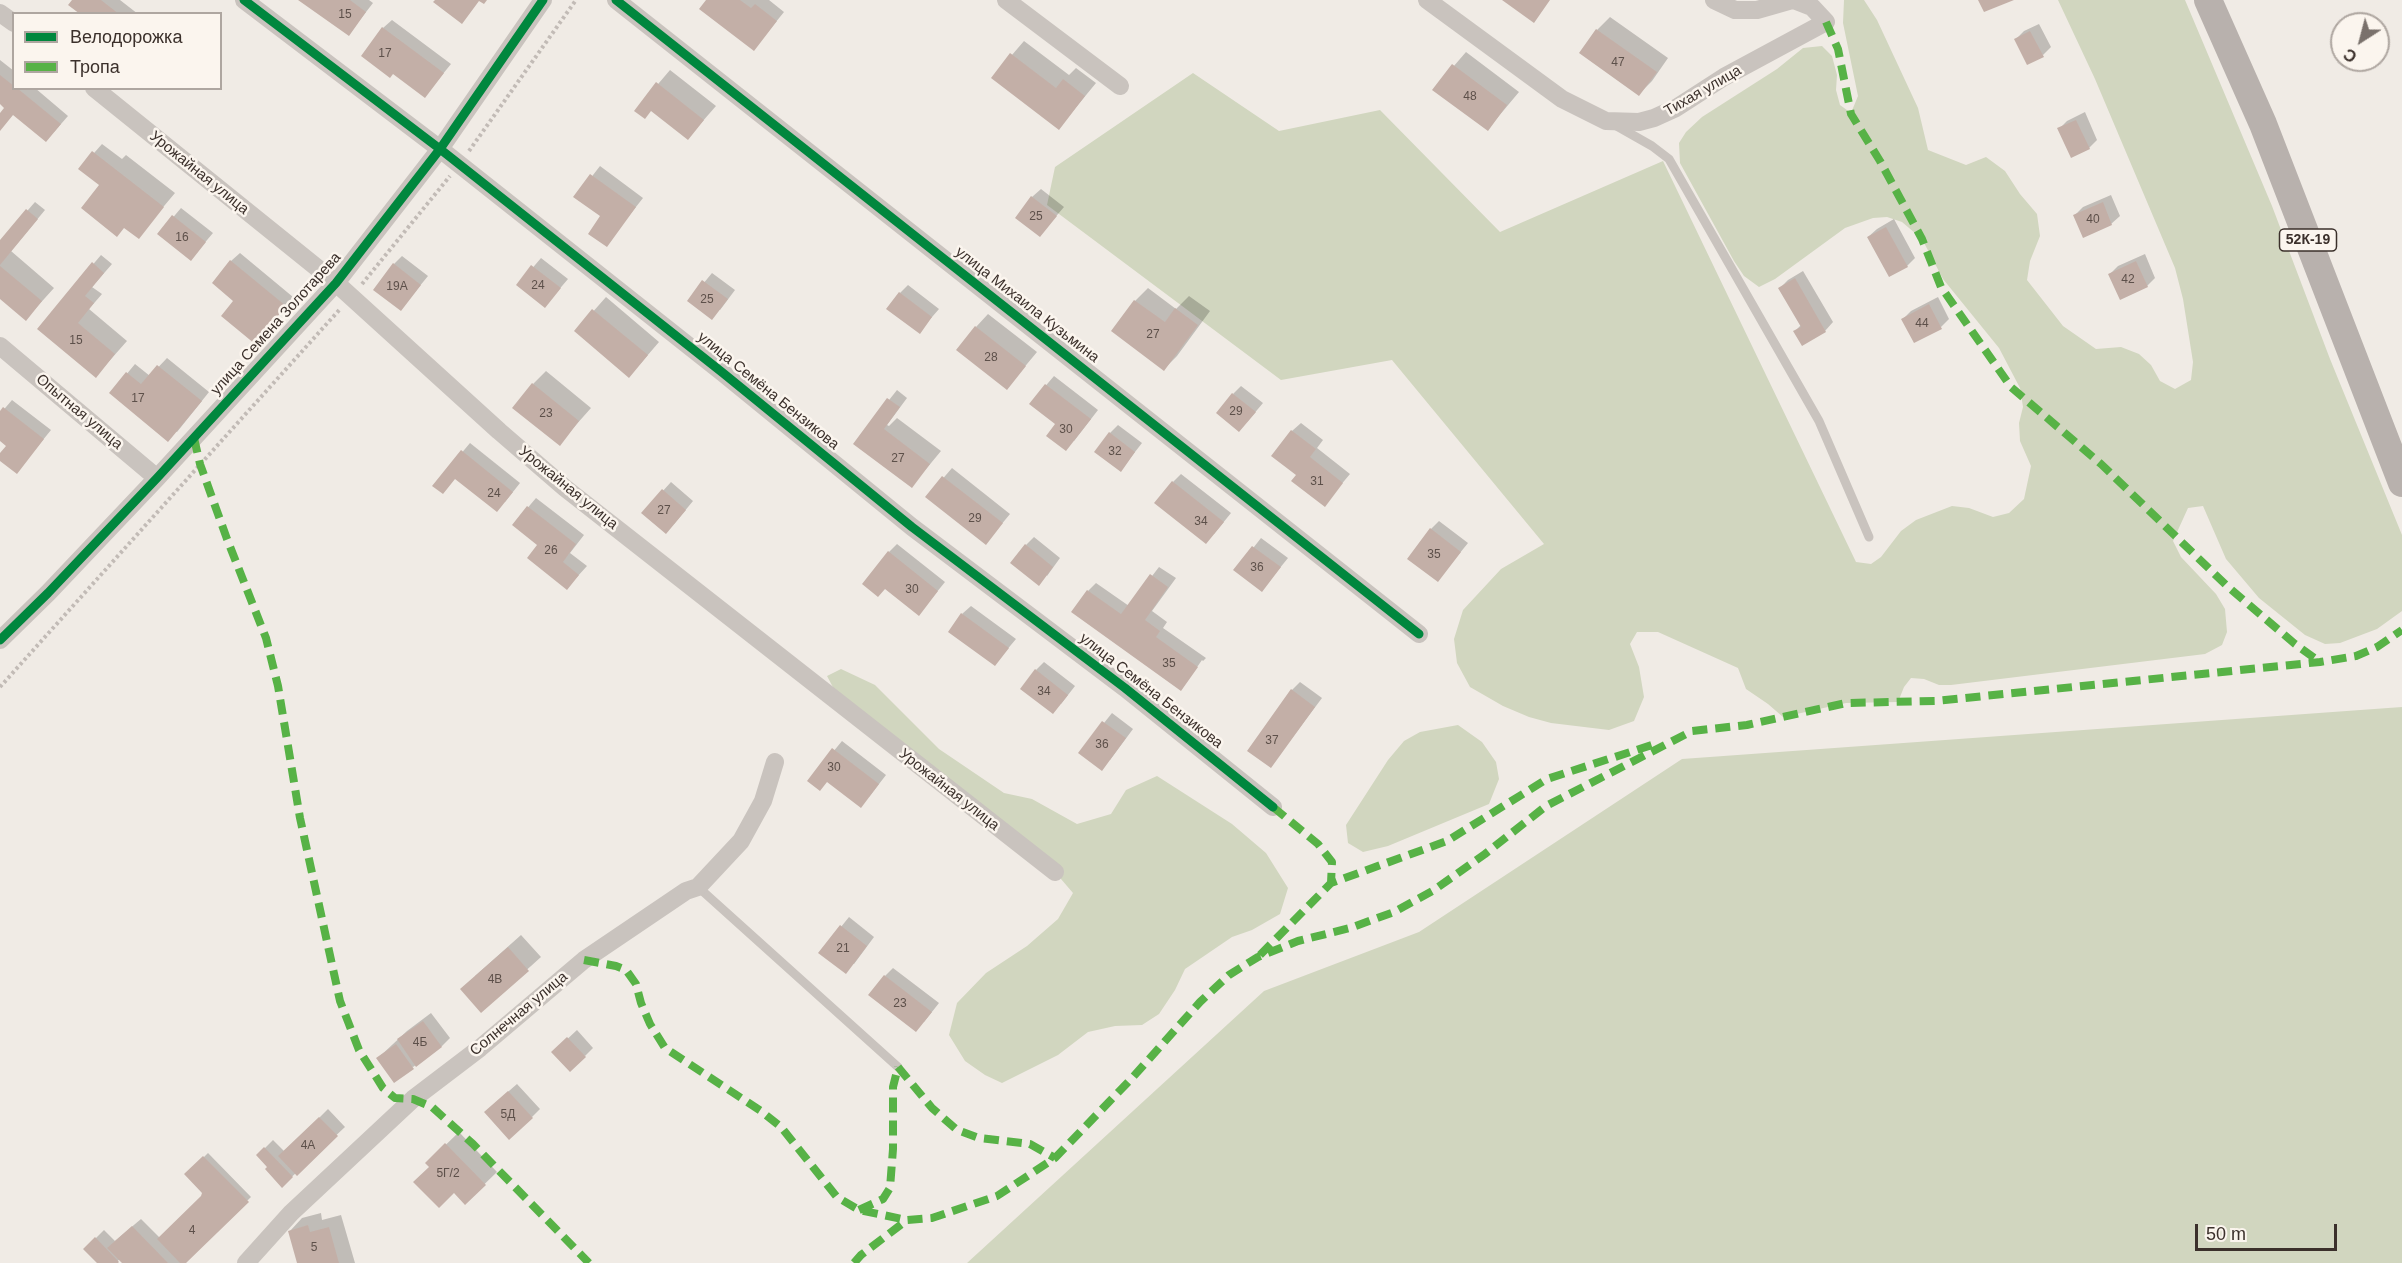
<!DOCTYPE html>
<html>
<head>
<meta charset="utf-8">
<style>
  body { margin:0 }
  #map { position:relative; width:2402px; height:1263px; overflow:hidden; background:#f0ebe5; font-family:Helvetica,sans-serif }
  canvas { display:block }
  .legend { position:absolute; left:12px; top:12px; width:210px; height:78px; box-sizing:border-box; background:#fbf5ee; border:2px solid #aea6a0; margin:0; padding:8px 10px; list-style:none; font-size:18px; color:#3b302b }
  .legend li { display:flex; align-items:center; gap:12px; height:30px }
  .legend b { width:30px; border:2px solid #aea6a0 }
  .north { position:absolute; left:2330px; top:12px; width:60px; height:60px; box-sizing:border-box; background:#fbf5ee; border:2px solid #aea6a0; border-radius:50%; rotate:216deg; font-size:16px; font-weight:700; line-height:24px; text-align:center; color:#3b302b }
  .north::after { content:''; display:block; margin:auto; width:21px; height:27px; background:#7a716c; clip-path:polygon(50% 0,100% 100%,50% 72%,0 100%) }
  .scale { position:absolute; left:2195px; top:1224px; width:142px; height:27px; box-sizing:border-box; border:3px solid #3b302b; border-top:0; padding-left:8px; font-size:18px; line-height:21px; white-space:nowrap; color:#3b302b; -webkit-text-stroke:4px #fbf5ee; paint-order:stroke }
</style>
</head>
<body>
<div id="map">
<canvas width="2402" height="1263"></canvas>
<ul class="legend">
<li><b style="height:8px;background:#00873e"></b>Велодорожка</li>
<li><b style="height:8px;background:#57b246"></b>Тропа</li>
</ul>
<div class="north">С</div>
<div class="scale">50 m</div>
</div>
<script>
const ctx = document.querySelector('canvas').getContext('2d');
ctx.lineJoin = 'round';
function fillPath(path, color) { ctx.fillStyle = color; ctx.fill(path, 'evenodd'); }
const shape = rows => new Path2D(rows.map(r => 'M' + r).join(''));
function strokePath(path, color, width, dash) { ctx.strokeStyle = color; ctx.lineWidth = width; ctx.lineCap = dash ? 'butt' : 'round'; ctx.setLineDash(dash || []); ctx.stroke(path); }
function label(font, color, halo, rows, align = 'center') {
  ctx.font = font + ' Helvetica,sans-serif'; ctx.lineWidth = 5; ctx.setLineDash([]); ctx.textBaseline = 'middle'; ctx.strokeStyle = halo; ctx.fillStyle = color; for (const [text, x, y, turn = 0] of rows) {
    ctx.save(); ctx.translate(x, y); ctx.rotate((+turn || 0) * Math.PI / 180); ctx.textAlign = isNaN(turn) ? turn : align; if (halo) ctx.strokeText(text, 0, 0); ctx.fillText(text, 0, 0); ctx.restore();
  }
}
fillPath(shape([
  [1844,0,1864,0,1877,20,1918,108,1928,150,1966,165,1986,157,2005,171,2020,194,2037,214,2040,236,2030,261,2027,280,2063,326,2096,349,2121,347,2139,354,2151,365,2160,381,2175,389,2191,380,2193,362,2183,299,2175,268,2095,79,2058,0,2185,0,2272,206,2330,359,2402,535,2402,611,2377,629,2340,643,2325,644,2305,635,2259,598,2226,559,2203,506,2188,508,2173,541,2181,557,2216,594,2225,609,2227,632,2222,645,2205,654,1951,685,1939,685,1924,679,1911,678,1904,687,1898,702,1846,703,1783,717,1768,704,1746,689,1738,668,1658,632,1637,632,1630,644,1639,667,1644,697,1634,721,1609,730,1551,723,1529,717,1503,706,1470,687,1457,663,1454,639,1463,610,1501,569,1544,544,1392,360,1281,380,1047,205,1055,167,1193,73,1279,131,1380,110,1500,232,1663,161,1856,562,1871,564,1881,557,1901,531,1916,520,1952,506,1969,508,1993,517,2009,513,2024,499,2031,466,2020,441,2019,423,2023,407,2020,388,1999,348,1943,279,1922,239,1902,222,1887,217,1873,218,1845,228,1775,279,1759,287,1744,276,1734,261,1680,163,1679,143,1686,132,1702,117,1777,69,1803,48,1822,46,1832,56,1837,75,1836,90,1840,105,1851,113,1858,96,1843,23],
  [841,669,875,685,939,749,1004,793,1032,799,1077,824,1111,814,1126,790,1157,776,1232,824,1266,853,1288,888,1280,914,1252,930,1232,937,1185,969,1175,990,1159,1014,1142,1025,1115,1026,1088,1032,1058,1055,1002,1083,985,1075,965,1061,949,1035,957,1003,986,973,1027,946,1058,919,1073,893,1055,872,843,706,827,676],
  [2402,707,2402,1263,967,1263,1264,991,1419,932,1682,759],
  [1458,725,1482,742,1496,762,1499,779,1489,804,1388,846,1363,852,1348,843,1346,825,1388,760,1404,741,1420,732]
]), '#d1d6bf');
fillPath(shape([
  [74,0,120,0,138,14,82,14],
  [301,0,369,0,373,3,349,34],
  [708,0,769,0,784,12,754,49],
  [1610,17,1668,58,1652,81,1639,94,1597,30],
  [392,20,451,64,425,96,383,28],
  [2039,24,2051,47,2043,55,2015,40,2024,31],
  [1024,41,1069,75,1076,68,1096,83,1059,128,993,77],
  [1466,52,1519,92,1488,129,1434,89],
  [0,60,14,71,14,88,35,88,68,116,54,132,14,113,0,130,0,116,7,108,0,102],
  [670,70,716,106,688,138,652,110,636,110],
  [2085,112,2097,140,2089,148,2059,129,2067,121],
  [102,144,122,159,126,155,175,193,138,237,101,185,80,169],
  [600,166,643,198,606,245,602,216,576,197],
  [1041,189,1064,207,1040,235,1032,197],
  [2111,195,2120,216,2111,224,2075,215,2083,207],
  [35,202,45,210,11,251,54,288,26,319,0,297,0,242],
  [181,208,213,233,191,259,159,234],
  [1894,219,1915,258,1907,266,1868,237,1877,229],
  [240,253,293,297,263,334,235,301,231,261],
  [2145,254,2155,278,2147,286,2110,274,2118,266],
  [101,255,112,264,92,287,102,294,89,309,127,341,96,376,39,328],
  [402,256,428,276,401,309,394,264],
  [541,258,568,279,545,306,518,285],
  [1803,271,1833,322,1825,331,1795,331,1801,325,1780,288,1788,280],
  [712,273,735,290,720,310,689,301],
  [908,285,939,309,919,332,900,293],
  [1148,288,1176,309,1189,296,1210,311,1177,356,1164,369,1113,331,1135,301],
  [606,297,659,342,641,363,576,331],
  [1938,297,1949,319,1941,327,1903,319,1911,311],
  [988,314,1037,352,1007,388,976,327],
  [167,358,209,392,177,432,111,393,135,364,150,376],
  [546,371,591,408,559,444,533,384],
  [1054,376,1098,410,1074,441,1057,424,1031,403],
  [1241,386,1263,403,1247,422,1233,394],
  [897,390,907,398,887,425,889,426,897,418,941,451,912,486,855,443],
  [12,400,51,430,17,472,0,459,0,455,8,445,0,439,0,414],
  [1301,423,1323,440,1317,448,1350,474,1324,505,1298,475,1292,431],
  [1118,425,1142,443,1121,470,1110,433],
  [470,443,520,483,505,502,455,477,434,486],
  [952,468,1010,514,986,543,927,497],
  [1181,474,1231,513,1214,534,1173,482],
  [671,482,693,501,674,524,643,513],
  [536,498,584,535,570,553,587,566,567,588,540,544,514,524],
  [1439,521,1468,543,1438,580,1431,529],
  [1034,537,1060,558,1047,576,1026,545],
  [1261,538,1288,558,1262,590,1236,570],
  [897,544,945,582,919,614,889,552],
  [1159,567,1176,578,1152,611,1167,622,1163,628,1206,658,1203,661,1202,660,1181,690,1088,591,1096,583,1129,606],
  [971,606,1016,639,995,664,962,614],
  [1044,662,1075,686,1061,704,1036,670],
  [1300,682,1322,698,1271,766,1292,690],
  [1112,713,1133,729,1110,760,1080,753],
  [842,741,886,775,869,797,828,781,809,781],
  [849,917,874,937,854,964,820,953],
  [521,935,541,957,481,1011,475,976],
  [893,968,939,1003,924,1022,885,976],
  [431,1013,450,1038,442,1046,413,1067,378,1058,407,1031],
  [577,1030,593,1048,585,1056,562,1044],
  [517,1084,540,1109,532,1117,494,1104],
  [328,1109,345,1127,282,1186,258,1155,273,1140,285,1152],
  [459,1132,497,1172,465,1203,427,1163],
  [208,1153,251,1197,184,1263,124,1263,120,1259,115,1263,99,1263,85,1249,104,1230,115,1241,141,1219,160,1238,202,1197,204,1192,187,1174],
  [321,1213,322,1220,341,1215,355,1263,299,1263,290,1231,302,1218]
]), '#0003');
fillPath(shape([
  [72,0,101,0,119,14,80,14,68,5],
  [298,0,350,0,366,12,349,36],
  [435,0,487,0,484,4,479,1,462,24,433,2],
  [706,0,740,0,751,8,755,4,777,21,754,51,699,9],
  [1502,0,1550,0,1534,23],
  [1978,0,2014,0,1984,12],
  [382,27,444,73,425,98,393,74,390,78,361,56],
  [1596,29,1657,72,1639,96,1579,53],
  [2030,31,2044,57,2027,65,2014,39],
  [1010,53,1056,88,1063,79,1085,96,1059,130,991,78],
  [1452,64,1507,105,1488,131,1432,90],
  [0,75,14,86,14,88,17,88,61,124,46,142,13,115,0,131,0,113,4,108,0,104],
  [656,82,704,120,688,140,651,111,645,119,634,111],
  [2076,120,2090,149,2071,158,2057,128],
  [92,151,164,207,139,239,124,228,117,237,81,208,99,185,78,169],
  [590,174,636,207,607,247,588,234,600,216,573,197],
  [1031,196,1057,216,1040,237,1015,218],
  [2103,202,2112,225,2083,238,2073,215],
  [26,209,38,219,0,265,0,240],
  [172,215,206,242,191,261,157,234],
  [1886,227,1908,267,1889,277,1867,237],
  [230,260,286,306,255,344,221,316,233,301,212,283],
  [2136,261,2148,287,2120,300,2108,274],
  [92,262,104,273,85,296,94,303,78,323,115,354,96,378,37,329],
  [393,263,421,285,401,311,373,290],
  [531,265,561,288,545,308,516,285],
  [0,266,42,301,26,321,0,299],
  [1795,278,1826,332,1802,346,1793,331,1801,327,1778,288],
  [702,280,728,299,712,320,687,301],
  [899,292,932,317,920,334,886,309],
  [1134,300,1165,322,1175,308,1198,325,1164,371,1111,331],
  [1929,304,1942,329,1914,343,1901,319],
  [592,309,648,355,629,378,574,331],
  [975,326,1026,366,1007,390,956,350],
  [157,365,202,401,168,442,109,393,126,372,141,384],
  [532,383,579,421,560,446,512,408],
  [1045,384,1091,419,1066,451,1046,436,1055,424,1029,404],
  [1232,393,1256,412,1239,432,1216,413],
  [887,398,900,407,884,429,930,464,912,488,853,444],
  [3,407,44,439,17,474,0,461,0,453,6,446,0,441,0,411],
  [1291,430,1316,449,1310,457,1343,483,1325,507,1291,481,1296,475,1271,456],
  [1109,432,1135,452,1121,472,1094,452],
  [461,450,513,492,497,512,455,479,443,494,432,486],
  [942,476,1003,523,986,545,925,497],
  [1172,481,1224,522,1206,544,1154,503],
  [662,489,686,510,666,534,641,513],
  [527,506,576,544,563,562,579,575,567,590,527,558,537,545,512,525],
  [1430,528,1461,552,1438,582,1407,559],
  [1025,544,1053,567,1039,586,1010,563],
  [1252,546,1281,567,1262,592,1233,570],
  [888,551,938,591,919,616,885,589,878,597,862,584],
  [1150,574,1168,587,1145,620,1160,631,1156,637,1198,667,1181,691,1071,612,1087,590,1121,614],
  [961,613,1009,648,995,666,948,632],
  [1035,669,1068,695,1053,714,1020,689],
  [1291,689,1315,707,1271,768,1247,751],
  [1102,721,1126,738,1102,771,1078,753],
  [832,748,879,784,861,808,827,782,820,791,807,781],
  [840,925,867,946,846,974,818,953],
  [508,947,529,971,481,1013,460,989],
  [884,975,932,1012,916,1032,868,995],
  [423,1021,442,1047,416,1067,397,1039],
  [567,1037,586,1057,570,1072,551,1052],
  [396,1044,414,1069,394,1083,376,1058],
  [508,1091,533,1118,509,1140,484,1112],
  [319,1117,338,1136,297,1176,278,1156],
  [445,1143,486,1185,465,1205,454,1193,439,1208,413,1182,429,1167,425,1163],
  [264,1147,293,1177,282,1188,265,1169,267,1167,256,1155],
  [203,1156,249,1202,186,1263,180,1263,157,1239,201,1196,202,1193,184,1174],
  [308,1225,310,1232,329,1227,339,1263,297,1263,288,1231],
  [132,1226,168,1263,122,1263,107,1248],
  [95,1237,119,1262,118,1263,97,1263,83,1249]
]), '#c3afa7');
strokePath(shape([
  [469,151,576,0],
  [362,284,450,176],
  [0,687,341,308]
]), '#c2bbb6', 4, [3, 3]);
strokePath(shape([
  [1615,125,1652,146,1669,159,1819,421,1869,537],
  [698,887,898,1067]
]), '#c9c3be', 9);
strokePath(shape([
  [244,0,440,149,723,373,912,527,1125,688,1273,807],
  [616,0,1419,634],
  [1006,0,1120,86],
  [1427,0,1562,99,1606,121,1639,122,1654,118,1676,108,1724,77,1826,22,1812,7,1794,0],
  [1714,0,1735,10,1757,10,1792,0],
  [0,13,14,23],
  [94,88,336,283,499,431,565,488,1055,872],
  [0,346,157,478],
  [0,640,48,593,157,478,336,283,440,149,543,0],
  [246,1263,291,1213,413,1099,480,1048,584,960,686,891,698,887,741,841,763,801,775,762]
]), '#c9c3be', 18);
strokePath(shape([
  [2208,0,2263,124,2402,483]
]), '#b8b1ad', 28);
strokePath(shape([
  [1826,22,1838,49,1851,114,1880,161,1922,239,1941,287,2011,387,2101,464,2227,586,2295,644,2320,662],
  [194,438,200,464,227,539,266,638,278,686,300,818,340,1001,359,1050,383,1088,395,1098,413,1099,432,1107,473,1144,589,1263],
  [1273,807,1318,844,1332,862,1331,883],
  [1260,955,1331,883,1447,841,1547,779,1658,743],
  [584,960,616,966,626,970,636,984,641,1003,650,1024,665,1048,761,1111,781,1127,837,1197,859,1210,907,1220],
  [898,1067,932,1108,957,1130,979,1138,1030,1144,1055,1158],
  [859,1210,883,1199,890,1188,893,1149,893,1087,898,1067],
  [854,1263,861,1255,907,1220,932,1218,997,1196,1055,1158,1133,1077,1200,1002,1229,975,1258,957,1298,941,1350,928,1394,912,1434,890,1485,854,1546,806,1692,731,1747,725,1846,703,1935,701,2320,662,2356,656,2377,647,2402,630]
]), '#57b246', 8, [15, 8]);
strokePath(shape([
  [244,0,440,149,723,373,912,527,1125,688,1273,807],
  [616,0,1419,634],
  [0,640,48,593,157,478,336,283,440,149,543,0]
]), '#00873e', 9);
label('12px', '#5d504a', null, [
  ["15",345,15],
  ["17",385,54],
  ["47",1618,63],
  ["48",1470,97],
  ["25",1036,217],
  ["40",2093,220],
  ["16",182,238],
  ["42",2128,280],
  ["24",538,286],
  ["19А",397,287],
  ["25",707,300],
  ["44",1922,324],
  ["27",1153,335],
  ["15",76,341],
  ["28",991,358],
  ["17",138,399],
  ["29",1236,412],
  ["23",546,414],
  ["30",1066,430],
  ["32",1115,452],
  ["27",898,459],
  ["31",1317,482],
  ["24",494,494],
  ["27",664,511],
  ["29",975,519],
  ["34",1201,522],
  ["26",551,551],
  ["35",1434,555],
  ["36",1257,568],
  ["30",912,590],
  ["35",1169,664],
  ["34",1044,692],
  ["37",1272,741],
  ["36",1102,745],
  ["30",834,768],
  ["21",843,949],
  ["4В",495,980],
  ["23",900,1004],
  ["4Б",420,1043],
  ["5Д",508,1115],
  ["4А",308,1146],
  ["5Г/2",448,1174],
  ["4",192,1231],
  ["5",314,1248]
]);
for (const [x, y, w] of [
  [2308,240,57]
]) { const box = new Path2D(); box.roundRect(x - w / 2, y - 11, w, 22, 4.5); ctx.fillStyle = '#fbf5ee'; ctx.fill(box); strokePath(box, '#3b302b', 1.5); }
label('bold 14px', '#3b302b', null, [
  ["52К-19",2308,240]
]);
label('15px', '#3b302b', '#fbf5ee', [
  ["Тихая улица",1703,91,-30],
  ["Урожайная улица",199,173,39],
  ["улица Михаила Кузьмина",1027,305,38],
  ["улица Семена Золотарева",276,324,-48],
  ["улица Семёна Бензикова",768,391,39],
  ["Опытная улица",79,412,40],
  ["Урожайная улица",568,488,39],
  ["улица Семёна Бензикова",1151,691,38],
  ["Урожайная улица",949,790,38],
  ["Солнечная улица",519,1014,-40]
]);
</script>
</body>
</html>
